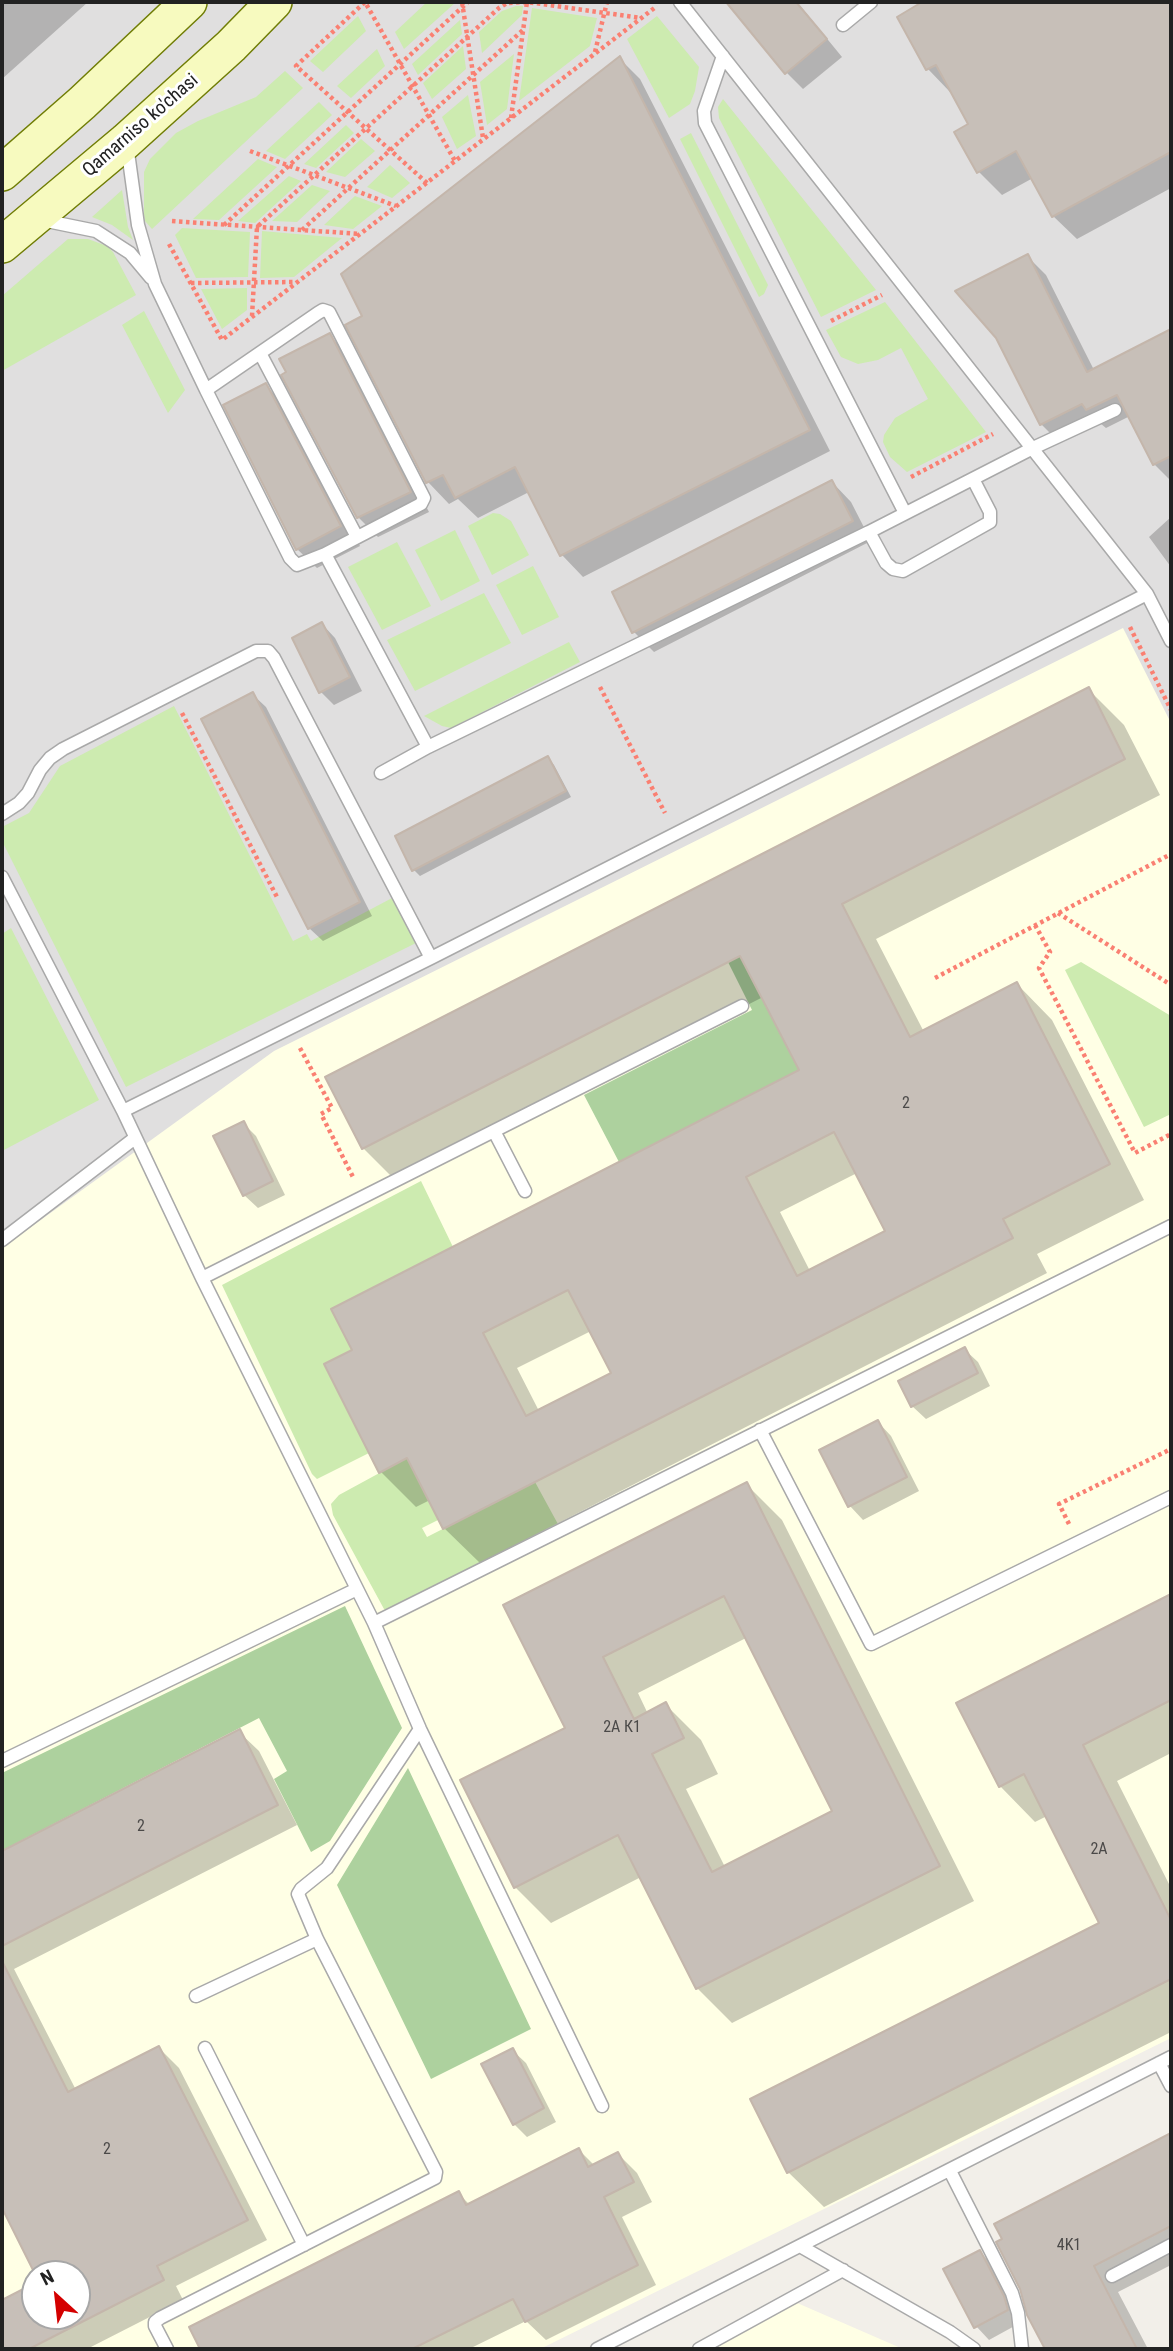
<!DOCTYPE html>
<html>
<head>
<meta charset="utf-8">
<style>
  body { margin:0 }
  #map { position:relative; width:1173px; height:2351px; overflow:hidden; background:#f2efe9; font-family:"Roboto Condensed",sans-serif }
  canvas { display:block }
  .frame { position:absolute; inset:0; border:4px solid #222; pointer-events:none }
  .north { position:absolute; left:21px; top:2260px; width:70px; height:70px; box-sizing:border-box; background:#fff; border:2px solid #a7a7a7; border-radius:50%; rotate:333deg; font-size:19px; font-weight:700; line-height:28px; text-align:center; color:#222 }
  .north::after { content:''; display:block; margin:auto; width:24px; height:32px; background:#d40000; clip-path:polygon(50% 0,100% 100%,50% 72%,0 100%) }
</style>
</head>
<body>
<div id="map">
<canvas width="1173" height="2351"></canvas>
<div class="frame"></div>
<div class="north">N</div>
</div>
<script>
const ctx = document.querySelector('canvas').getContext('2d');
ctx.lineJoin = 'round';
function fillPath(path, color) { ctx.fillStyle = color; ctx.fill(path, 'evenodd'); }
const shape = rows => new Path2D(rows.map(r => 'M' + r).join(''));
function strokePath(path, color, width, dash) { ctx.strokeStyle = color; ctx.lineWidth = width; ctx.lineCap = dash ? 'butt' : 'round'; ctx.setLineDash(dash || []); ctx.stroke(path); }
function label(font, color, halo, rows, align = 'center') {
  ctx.font = font + ' "Roboto Condensed",sans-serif'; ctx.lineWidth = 6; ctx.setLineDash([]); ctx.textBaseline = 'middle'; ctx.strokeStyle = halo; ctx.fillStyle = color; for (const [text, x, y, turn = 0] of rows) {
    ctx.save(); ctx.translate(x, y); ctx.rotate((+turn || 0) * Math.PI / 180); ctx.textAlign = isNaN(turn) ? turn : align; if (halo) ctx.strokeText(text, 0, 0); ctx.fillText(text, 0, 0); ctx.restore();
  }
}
fillPath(shape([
  [2,2,1171,2,1171,1342,2,1786]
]), '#e0dfdf');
fillPath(shape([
  [1123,628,1171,723,1171,2038,540,2349,2,2349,2,1248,274,1051],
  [35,2274,77,2274,77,2316,35,2316],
  [788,2299,903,2349,687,2349]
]), '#ffffe5');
fillPath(shape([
  [427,2,456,2,404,49,395,32],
  [516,6,523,6,522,15,482,53,479,32,502,11],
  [532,8,597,18,590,46,519,101],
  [358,16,366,31,323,72,310,61],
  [657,16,699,67,695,91,690,104,669,118,627,39],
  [460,20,462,34,418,75,412,64],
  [463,46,466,69,432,99,423,83],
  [377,49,385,66,351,98,337,86],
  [514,54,507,109,487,125,480,82],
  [285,71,303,88,152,229,145,221,144,214,144,172,150,159,176,133,198,121,256,97],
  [468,95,476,136,457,149,442,117],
  [723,99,876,290,821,317,719,118,718,107],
  [319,102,332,115,285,159,266,151],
  [346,125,354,133,316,168,304,164],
  [691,133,768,285,764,294,759,297,680,139],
  [361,139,375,151,345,177,326,172],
  [258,159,277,167,219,220,193,219],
  [390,165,410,183,392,198,367,187],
  [289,176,301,181,255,223,238,221],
  [312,185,330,191,297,222,272,221],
  [122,190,128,227,133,240,112,225,92,217],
  [355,196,382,206,353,229,324,225],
  [182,228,250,232,248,277,196,278,175,235],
  [262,231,342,238,294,277,260,278],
  [68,239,88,239,107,246,113,252,136,295,2,371,2,296],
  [247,288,247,310,222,329,201,289],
  [885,302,986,432,907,472,890,457,883,442,884,435,895,418,928,399,901,348,878,360,858,364,841,357,826,330],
  [144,311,185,390,168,413,122,325],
  [493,513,500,514,511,521,529,555,492,575,468,526],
  [455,530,480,581,441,601,415,550],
  [397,542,431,606,382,630,348,567],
  [533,566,559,617,522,635,496,585],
  [484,593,511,643,415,691,387,640],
  [569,642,580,662,459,724,451,728,442,726,424,716],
  [174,706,293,941,307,934,311,941,392,898,416,943,126,1087,2,841,2,827,29,813,60,766],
  [11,928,99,1100,2,1151,2,934],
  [1081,962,1171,1016,1171,1114,1144,1127,1065,970],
  [421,1181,453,1247,331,1309,352,1350,324,1365,369,1453,317,1479,312,1474,222,1285],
  [407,1458,438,1520,422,1528,427,1537,535,1482,559,1526,388,1611,384,1609,333,1515,331,1504,339,1495]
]), '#cdebb0');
fillPath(shape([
  [740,956,799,1070,619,1162,584,1095,752,1010,728,962],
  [345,1606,402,1728,330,1841,311,1852,274,1779,287,1771,259,1718,3,1850,2,1773],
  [408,1768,531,2029,431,2079,337,1885]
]), '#add19e');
fillPath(shape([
  [2,2,88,2,2,79],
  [728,2,797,2,842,57,803,89,787,73],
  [925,2,1171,2,1171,188,1077,239,1053,216,1033,178,1002,195,978,171,970,125,951,93,928,69,900,17],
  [619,58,640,79,830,451,583,577,562,555,529,492,478,518,458,499,449,504,428,482,348,326,365,317],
  [1027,256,1046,275,1094,370,1171,331,1171,481,1154,464,1130,416,1106,428,1100,423,1060,443,1041,424],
  [329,335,349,355,429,512,378,537,358,517,284,375],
  [265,385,285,405,360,546,317,568,297,549],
  [832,482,851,502,871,541,654,652,634,632],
  [1171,517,1171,567,1149,537],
  [322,624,335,638,362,691,334,705,321,692],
  [1088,689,1124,725,1160,795,876,939,924,1032,1017,984,1052,1020,1144,1200,1037,1254,1047,1273,480,1563,444,1528,430,1500,416,1507,381,1472,354,1351,801,1071,763,997,398,1183,363,1148],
  [857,1173,887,1232,810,1271,780,1212],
  [591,1331,613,1373,539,1411,517,1368],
  [252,694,266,707,372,916,323,941,309,928],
  [548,758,554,765,571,797,420,876,414,870],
  [243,1123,256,1136,285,1195,258,1208,244,1195],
  [964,1349,978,1362,990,1386,926,1419,912,1406],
  [878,1422,891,1436,919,1491,863,1520,850,1506,821,1451],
  [746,1484,782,1520,974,1901,732,2023,697,1988,641,1877,551,1923,515,1887,567,1729,505,1606],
  [746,1638,834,1812,725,1867,686,1789,718,1774,701,1740,666,1705,648,1714,638,1693],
  [1171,1596,1171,1753,1117,1781,1171,1888,1171,2032,824,2207,788,2172,1102,1924,1047,1816,1035,1822,1000,1786,958,1703],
  [239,1732,259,1751,297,1825,14,1969,76,2090,159,2048,179,2068,267,2240,176,2286,183,2300,87,2349,2,2349,2,2302,35,2285,35,2316,77,2316,77,2274,37,2274,2,2205,2,1853],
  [512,2050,526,2063,556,2122,527,2137,514,2124],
  [1171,2135,1171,2265,1118,2292,1148,2349,1047,2349,1029,2314,1004,2239,997,2225],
  [579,2150,595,2166,618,2154,637,2173,652,2202,622,2217,656,2285,546,2340,526,2321,469,2349,202,2349,191,2328,459,2194,470,2205],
  [980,2252,993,2265,1020,2323,989,2340,976,2326]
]), '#0003');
const building = shape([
  [726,2,796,2,827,39,785,74,726,2],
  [922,2,1171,2,1171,152,1052,217,1016,151,977,173,954,132,968,124,936,65,926,70,897,17,922,2],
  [620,56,810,430,560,556,515,467,455,498,443,475,426,483,345,325,362,316,341,274,620,56],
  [1028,254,1087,372,1171,329,1171,456,1153,465,1117,395,1086,410,1082,404,1040,425,996,338,955,291,1028,254],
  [330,333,411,492,357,518,281,375,286,372,279,359,330,333],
  [266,383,341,526,296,550,223,405,266,383],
  [832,480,853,521,632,633,612,592,832,480],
  [322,622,350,677,319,693,292,638,322,622],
  [1089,687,1125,759,842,904,910,1037,1017,982,1110,1164,1003,1219,1013,1238,443,1529,407,1458,379,1473,324,1364,352,1350,331,1309,799,1070,740,956,362,1149,325,1077,1089,687],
  [834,1132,885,1231,797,1276,746,1177,834,1132],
  [568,1290,611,1373,526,1416,483,1333,568,1290],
  [253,692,360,902,308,929,201,719,253,692],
  [548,756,566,791,412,871,395,836,548,756],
  [244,1121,273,1181,243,1196,213,1136,244,1121],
  [965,1347,978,1373,911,1407,898,1381,965,1347],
  [878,1420,907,1477,848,1507,819,1450,878,1420],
  [747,1482,940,1866,696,1989,618,1835,514,1888,460,1780,565,1728,503,1605,747,1482],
  [724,1596,832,1811,712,1872,652,1754,684,1738,666,1702,634,1719,603,1657,724,1596],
  [1171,1594,1171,1700,1083,1745,1171,1920,1171,1979,787,2173,750,2099,1099,1923,1024,1774,999,1787,956,1703,1171,1594],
  [240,1729,278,1805,2,1946,2,1851,240,1729],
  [2,1961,68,2092,159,2046,248,2220,157,2266,164,2280,29,2349,2,2349,2,2300,35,2283,35,2316,77,2316,77,2274,35,2274,2,2208,2,1961],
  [513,2048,544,2108,513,2125,481,2064,513,2048],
  [1171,2133,1171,2226,1094,2266,1137,2349,1045,2349,1027,2315,1020,2289,996,2242,1002,2239,994,2224,1171,2133],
  [579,2148,588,2167,618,2152,634,2182,604,2197,638,2265,525,2322,513,2299,412,2349,200,2349,189,2327,459,2191,466,2205,579,2148],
  [980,2250,1004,2296,1008,2310,974,2328,943,2269,980,2250]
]);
fillPath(building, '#c7bfb8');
strokePath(building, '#c4b6ab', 2);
const service = shape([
  [680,2,1147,594,1171,641],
  [843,25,871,2],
  [723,56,704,111,705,123,905,513],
  [127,145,138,225,155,284,206,390,318,313,323,310,329,312,424,498,421,504,325,554,297,565,290,558,206,390],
  [42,220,96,231,130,253,151,278],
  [260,353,357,537],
  [973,479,990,512,990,522,903,571,893,569,886,563,869,532,1033,448,1115,410],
  [325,554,428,747,869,532],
  [1147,594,431,958,123,1111,202,1278,374,1623,1171,1226],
  [381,773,428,747],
  [2,814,19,803,28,793,40,770,50,758,63,749,256,651,268,651,274,658,431,958],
  [2,877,123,1111],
  [494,1131,525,1191],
  [2,1240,135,1138],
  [202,1278,742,1006],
  [760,1430,871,1644,1171,1497],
  [374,1623,420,1729,602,2106],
  [2,1761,357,1589],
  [196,1996,317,1939],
  [205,2048,304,2245],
  [1159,2063,1171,2086],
  [950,2171,1012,2293,1018,2313,1022,2349],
  [800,2246,950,2332,974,2349],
  [1112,2276,1171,2245],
  [167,2349,155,2326,155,2322,160,2318,435,2178,436,2172,317,1939,298,1894,301,1889,327,1868,420,1729],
  [597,2349,1171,2057],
  [699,2349,843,2270]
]);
const secondary = shape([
  [2,173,82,103,189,2],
  [2,245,126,141,231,46,274,2]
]);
strokePath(service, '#a9a9a9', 15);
strokePath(secondary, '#707d05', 38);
strokePath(shape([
  [462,2,483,138],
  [595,52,607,2],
  [511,118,527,2],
  [250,151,396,206],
  [427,183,296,66,365,2,455,161],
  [172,221,360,234],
  [224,225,468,2],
  [302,230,523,30],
  [169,244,222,340,657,6],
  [191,283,296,282],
  [252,316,257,227,499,8,507,3,527,2,641,18],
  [831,321,882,295],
  [911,477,993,434],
  [1130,627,1171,710],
  [600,687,665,813],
  [182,713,278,899],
  [1058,913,1171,985],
  [1035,925,1050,952,1039,968,1135,1153,1171,1134],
  [935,978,1171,854],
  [300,1048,332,1108,321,1114,353,1177],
  [1069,1524,1059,1504,1171,1449]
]), '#fa8072', 4.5, [3.5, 3.5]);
strokePath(service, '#fff', 12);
strokePath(secondary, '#f7fabf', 35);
label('16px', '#4b4948', null, [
  ["2",906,1104],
  ["2A К1",622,1728],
  ["2",141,1827],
  ["2A",1099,1850],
  ["2",107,2150],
  ["4K1",1069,2246]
]);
label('19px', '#222', '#fff', [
  ["Qamarniso ko'chasi",141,126,-41]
]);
</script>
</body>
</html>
